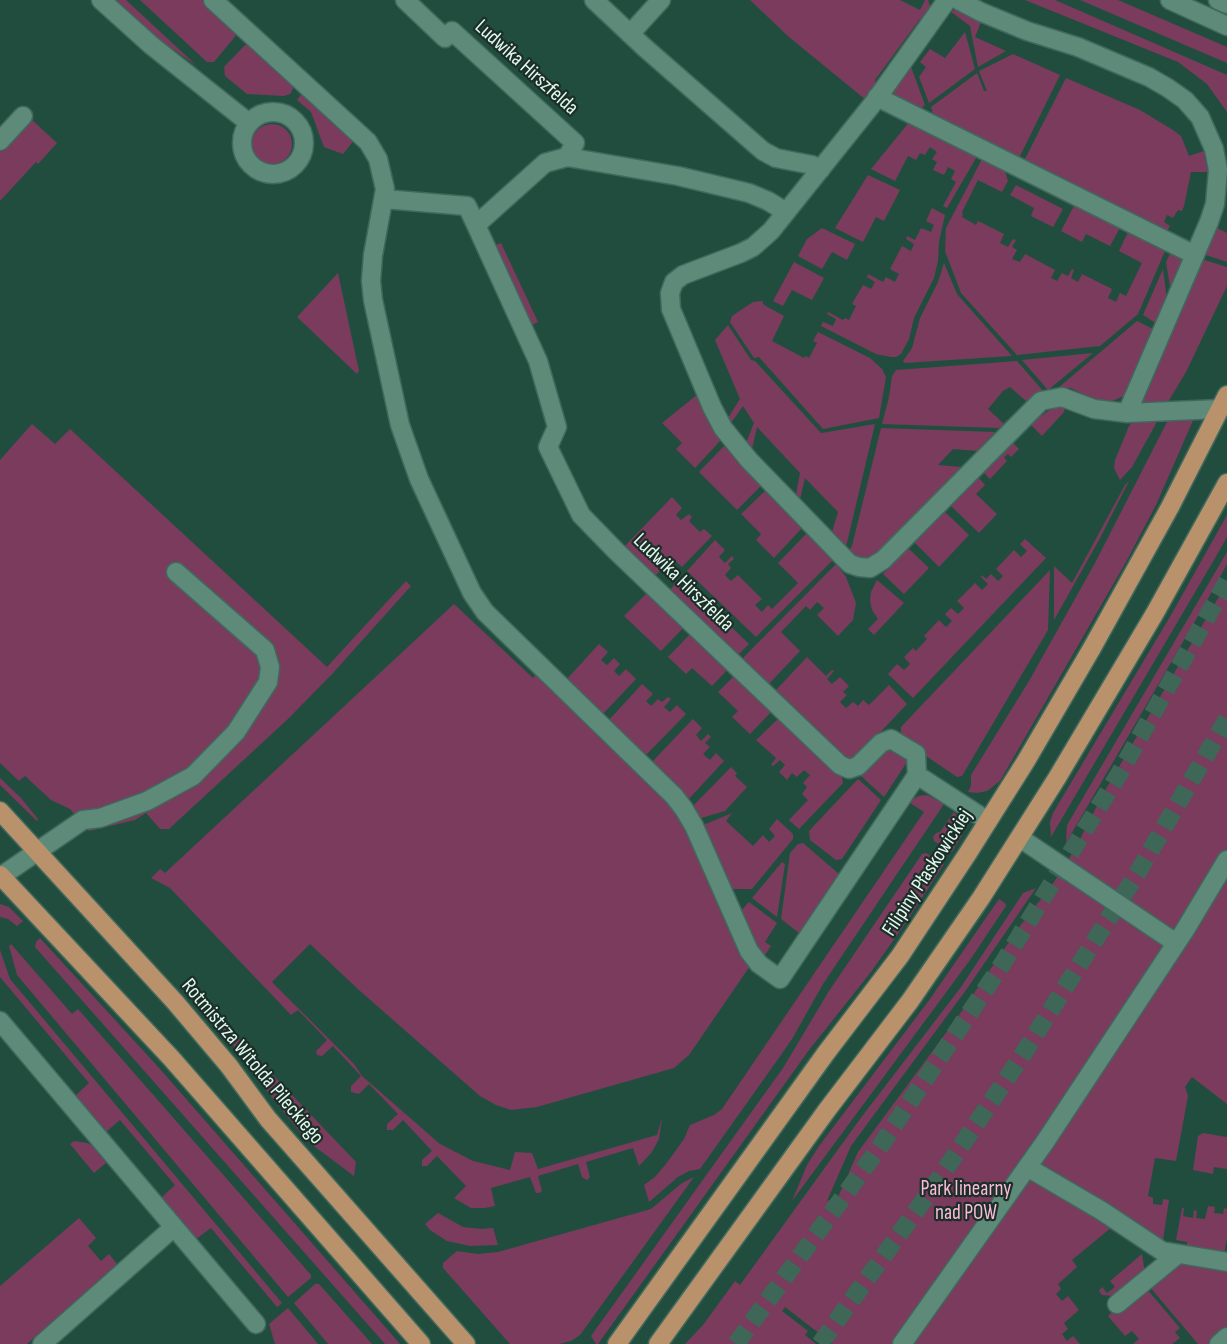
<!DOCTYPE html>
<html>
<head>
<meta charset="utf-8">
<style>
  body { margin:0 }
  canvas { display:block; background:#214d3e }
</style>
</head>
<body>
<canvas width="1227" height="1344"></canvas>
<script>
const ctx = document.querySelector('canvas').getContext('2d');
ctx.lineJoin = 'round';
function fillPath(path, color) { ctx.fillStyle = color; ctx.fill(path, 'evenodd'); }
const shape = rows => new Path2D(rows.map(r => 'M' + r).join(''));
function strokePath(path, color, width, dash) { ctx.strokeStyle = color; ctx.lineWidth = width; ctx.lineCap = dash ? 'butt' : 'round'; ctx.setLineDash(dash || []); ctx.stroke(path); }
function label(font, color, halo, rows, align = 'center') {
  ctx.font = font + ' "Sofia Sans Condensed",sans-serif'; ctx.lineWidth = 4.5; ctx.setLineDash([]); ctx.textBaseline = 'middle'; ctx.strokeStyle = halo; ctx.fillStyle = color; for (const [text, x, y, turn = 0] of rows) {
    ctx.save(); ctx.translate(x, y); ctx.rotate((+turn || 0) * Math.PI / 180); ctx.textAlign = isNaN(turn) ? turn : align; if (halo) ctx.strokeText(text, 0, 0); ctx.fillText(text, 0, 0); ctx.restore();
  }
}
fillPath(shape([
  [115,0,126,0,197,66,153,35],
  [140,0,204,0,237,31,237,34,214,62,207,62],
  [750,0,900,0,920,10,925,0,928,0,930,6,924,20,920,19,875,80,877,85,866,100,789,37],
  [1025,0,1055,0,1227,75,1227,112,1207,84,1178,62],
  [1080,0,1118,0,1227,47,1227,63],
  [956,10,981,22,975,37,1006,51,978,67,970,26,950,11],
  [965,32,975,69,929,103,919,77,926,67,920,62,930,49,945,58],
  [245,45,252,45,295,85,290,94,284,96,247,94,225,76,224,67],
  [1013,54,1060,75,1020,156,1014,158,934,117,931,107,977,73,984,91,987,91,979,71],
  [910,64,925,105,919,110,889,94],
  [1066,78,1140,110,1173,130,1181,136,1189,156,1204,151,1208,172,1191,172,1184,206,1182,211,1178,210,1173,218,1167,215,1164,222,1170,226,1165,235,1028,165,1025,159],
  [303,92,355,139,343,154,324,147,311,112,297,100],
  [31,119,57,143,38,164,36,162,0,201,0,152],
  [910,121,975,153,976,158,947,208,943,206,956,182,951,179,955,171,948,167,944,175,933,170,937,162,932,159,937,152,930,147,925,155,920,153,916,160,908,156,895,181,871,169],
  '252 144a20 20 0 1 1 40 0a20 20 0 1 1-40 0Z',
  [986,159,1004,168,1008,181,1002,192,978,180,962,212,963,213,962,217,976,225,978,221,1004,234,1000,243,1008,247,1013,239,1016,240,1012,247,1017,250,1012,259,1020,262,1025,254,1027,255,1055,270,1051,278,1057,281,1062,273,1068,276,1072,269,1074,270,1071,278,1078,282,1082,274,1112,289,1108,298,1116,302,1120,293,1126,296,1142,263,1119,251,1129,230,1164,247,1165,251,1138,314,1100,346,1017,355,961,293,945,251,946,228,981,161],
  [868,175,900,190,884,221,876,217,863,242,835,228],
  [1016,185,1063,209,1053,227,1031,216,1034,208,1010,195],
  [1075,204,1122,224,1110,246,1086,234,1082,242,1061,231],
  [932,208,945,215,939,242,938,261,934,278,914,318,909,339,901,354,896,357,891,357,876,354,821,326,823,322,833,326,836,319,827,314,828,312,843,320,845,318,849,320,856,306,852,304,863,285,871,289,875,282,867,277,868,274,883,282,886,277,895,282,899,274,890,269,902,246,911,251,914,244,906,239,907,236,915,240,921,228,931,232,934,225,926,221],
  [1215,227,1227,233,1227,262,1203,254],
  [822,228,855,244,847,260,832,252,822,269,798,256,807,239],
  [501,243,538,322,528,327,491,247],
  [1175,252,1186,258,1171,293,1166,262,1170,254],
  [1201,259,1227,267,1227,286,1186,372,1168,402,1138,404],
  [794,262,824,278,812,300,792,290,783,306,773,301],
  [944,263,957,294,1012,356,905,363,903,361,912,348,920,318,938,282],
  [1163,269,1167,300,1157,324,1143,315],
  [338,273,359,371,357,374,297,317],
  [762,301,764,305,784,316,772,341,804,358,805,356,809,358,817,343,813,341,818,332,870,358,882,369,886,377,879,418,823,429,759,357,754,358,730,322,732,316,753,302],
  [1137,321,1155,330,1126,395,1110,402,1096,401,1071,388,1058,388],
  [728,325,751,360,755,361,821,433,875,424,846,547,832,532,838,512,805,478,800,499,796,494,800,473,757,427,752,449,746,443,754,423,743,406,731,423,728,418,740,399,715,340],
  [1093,353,1048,390,1022,360],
  [1017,361,1044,392,1027,402,1010,387,1003,391,988,409,1004,424,999,428,882,424,889,397,892,376,896,370],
  [698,394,713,429,720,441,695,468,676,449,682,443,662,423],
  [1063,406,1065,408,1064,412,1042,436,1030,424,1051,409],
  [1195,416,1156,505,1126,562,1000,781,987,791,977,793,968,792,971,786,971,775,1029,681,1095,563,1169,418],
  [1159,418,1132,467,1120,480,1114,468,1115,460,1129,426,1133,421],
  [32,424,55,444,70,429,327,667,406,581,411,586,333,673,289,718,169,829,160,829,146,813,135,820,89,831,70,809,51,800,25,776,19,781,0,763,0,460],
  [881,428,995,432,978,451,953,449,938,465,962,467,877,553,868,558,859,558,849,550,852,546],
  [1012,442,1019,449,1011,457,1008,454,1004,457,1007,461,990,479,983,472],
  [724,446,762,485,737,510,699,472],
  [978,477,985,485,976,494,997,514,979,533,950,505],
  [1129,481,1099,540,1054,620,1054,566,1072,583,1125,485],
  [766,490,802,528,774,558,756,540,761,534,741,514],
  [672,497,682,508,676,515,681,520,689,514,692,517,689,521,700,532,704,529,712,536,682,567,672,558,653,578,622,549],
  [944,511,969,535,939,567,914,542],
  [1227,515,1227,537,1214,560,1051,837,1050,822,1053,813,1171,615],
  [807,533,833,560,756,637,687,571,715,540,725,550,719,557,725,563,732,556,734,559,728,564,731,568,725,575,731,581,738,575,762,599,755,605,762,612,768,605,772,609,798,583,778,563],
  [1025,539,1046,558,913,698,888,674,897,664,904,670,910,664,904,657,913,648,916,651,927,639,924,636,939,620,946,627,952,621,945,614,951,608,958,614,964,608,957,601,975,583,982,590,988,584,981,577,982,575,986,579,991,574,998,581,1003,576,996,569,1014,550,1021,557,1027,551,1020,544],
  [908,548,929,568,904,594,883,574],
  [1227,552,1227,564,1209,597,1066,843,1067,825],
  [836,564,846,577,856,603,853,620,838,636,817,615,824,608,817,602,810,610,806,606,781,632,800,651,767,686,740,661],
  [1050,570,1048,630,962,776,957,777,901,739,901,727],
  [680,578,749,644,736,657,668,592],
  [877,580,904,603,874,635,868,629,878,619,872,610,870,601,871,592],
  [1227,583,1227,1104,1192,1077,1185,1087,1188,1096,1176,1161,1155,1158,1148,1196,1153,1198,1153,1204,1162,1205,1163,1199,1169,1200,1163,1240,1106,1206,1112,1227,1072,1260,1077,1267,1058,1284,1061,1289,1056,1294,1062,1301,1068,1296,1079,1310,1064,1323,1068,1329,1062,1334,1067,1341,1073,1336,1080,1344,833,1344,785,1307,782,1311,808,1331,805,1335,816,1344,685,1344,703,1325,735,1281,740,1285,860,1119,961,987,1023,893,1036,888,966,990,851,1146,827,1201,838,1197,858,1152,957,1018,1020,926,1052,885,1075,849,1103,794],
  [649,591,686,625,661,651,624,616],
  [454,604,533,678,537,672,669,801,688,830,750,966,689,1055,674,1068,537,1107,511,1110,496,1105,480,1096,360,991,310,944,272,982,354,1064,362,1076,440,1144,473,1161,510,1170,515,1152,532,1153,538,1169,657,1135,662,1118,659,1139,652,1152,639,1166,633,1148,586,1162,590,1177,587,1180,582,1177,578,1164,538,1176,542,1191,539,1193,536,1193,530,1177,491,1188,495,1206,485,1208,471,1208,454,1198,466,1186,437,1156,427,1166,422,1166,422,1160,432,1151,403,1120,393,1130,387,1130,387,1124,398,1114,369,1084,359,1094,351,1092,351,1086,361,1076,333,1046,322,1056,317,1055,316,1051,327,1040,298,1010,291,1015,170,888,151,878,160,869,165,873],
  [692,632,730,667,712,686,692,668,686,674,668,657],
  [599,644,608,652,601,660,607,665,614,658,620,664,614,671,619,676,626,669,636,679,602,715,566,680],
  [807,657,826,676,832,670,834,671,827,679,832,684,840,677,849,686,843,692,847,695,840,702,846,708,853,702,858,706,863,700,869,705,889,685,907,704,856,758,844,759,777,695,776,690],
  [737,673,774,709,750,734,732,717,738,711,718,692],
  [642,684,653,694,646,701,651,706,658,699,662,702,668,697,671,699,664,707,670,712,677,705,686,714,645,756,608,721],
  [693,719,702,728,696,735,701,741,708,734,711,737,705,743,710,747,703,754,710,760,716,753,724,761,687,801,651,763],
  [778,719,783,719,841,773,843,783,799,829,789,820,808,800,802,794,807,787,803,783,810,775,804,770,797,777,792,773,787,780,779,772,785,765,780,760,773,766,771,765,776,758,756,740],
  [888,747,909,759,884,797,861,776],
  [731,767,737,773,735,776,747,787,725,811,698,819,692,807],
  [0,778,21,798,38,819,37,821,0,785],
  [858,779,881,800,842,859,836,860,810,840,809,831],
  [927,795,944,804,823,984,792,1039,776,1062,700,1169,689,1171,678,1177,649,1202,644,1185,655,1177,666,1164,684,1139,690,1125,714,1115,722,1109,924,812,910,803,912,800,918,796],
  [954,812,961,823,962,831,962,835,952,852,934,841,933,837,936,833,940,832],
  [732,813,726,821,753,846,763,835,769,842,775,836,769,829,777,819,793,834,793,839,752,889,729,889,701,826],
  [803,843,839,874,799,933,781,919,790,853,798,844],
  [926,853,944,864,904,925,871,972,809,1050,598,1344,596,1344,591,1336,783,1068,829,991,922,854],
  [782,862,785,864,777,917,752,898],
  [999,899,1005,903,1006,906,970,960,792,1201,807,1165,819,1146,930,999],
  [749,902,777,923,765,942,771,946,763,958,740,912],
  [0,904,9,907,23,921,17,926,8,919,0,917],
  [40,938,160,1069,400,1344,385,1344,35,947,36,942],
  [11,944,72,1014,78,1009,311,1275,311,1278,288,1297,17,975,9,946],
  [0,950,10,979,282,1303,277,1307,211,1228,196,1239,161,1198,175,1185,120,1120,106,1132,75,1096,89,1083,0,977],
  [210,1009,356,1162,354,1176,310,1143,295,1126,263,1086,208,1011],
  [1203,1133,1227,1137,1227,1169,1214,1167,1213,1174,1193,1170,1198,1136],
  [74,1141,87,1143,95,1147,107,1162,94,1173,70,1144],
  [694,1177,580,1335,571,1341,559,1344,510,1344,443,1268,443,1263,457,1251,478,1254,498,1252,651,1209,682,1183],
  [1208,1206,1215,1207,1214,1213,1223,1214,1224,1208,1227,1209,1227,1238,1224,1255,1214,1250,1187,1246,1187,1242,1176,1240,1182,1208,1184,1208,1183,1216,1193,1218,1194,1210,1197,1211,1196,1218,1205,1219],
  [438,1213,463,1227,481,1229,493,1228,498,1245,470,1246,447,1241,430,1230,425,1224],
  [79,1218,96,1238,88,1246,101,1261,109,1254,117,1264,27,1344,0,1344,0,1286],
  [1142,1254,1145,1273,1116,1296,1102,1295,1099,1291,1102,1287,1107,1293,1115,1287,1110,1281],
  [1183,1261,1227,1268,1227,1329,1209,1344,1198,1344,1149,1286],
  [315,1284,319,1284,372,1344,328,1344,294,1303],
  [1146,1288,1180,1328,1175,1332,1180,1338,1172,1344,1133,1344,1139,1339,1132,1331,1125,1336,1108,1316,1112,1312,1118,1312],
  [288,1308,318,1344,275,1344,269,1324]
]), '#7a3b5d');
strokePath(shape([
  [736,1344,879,1148,1003,963,1119,774,1227,581],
  [820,1344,934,1186,1018,1062,1138,872,1227,719]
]), '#3e6758', 18, [18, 9]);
const minor = shape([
  [101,0,151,45,249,123],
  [213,0,368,142,378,159,385,189,373,255,371,281,373,300,400,425,419,479,472,593,485,612,674,796,684,809,694,826,749,951,759,964,780,979,917,775],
  [405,0,445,38,452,31,575,143,567,157,545,163,476,225,538,361,557,427,548,447,581,515,616,551,840,765,849,769,858,766,881,743,891,739,916,754,917,775],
  [594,0,644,47,763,151,776,158,812,165,821,169],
  [947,0,875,101,771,231,753,247,741,253,683,275,674,282,670,293,671,309,712,407,723,428,749,460,842,556,850,564,859,567,870,568,883,560,1041,401,1062,397,1094,409,1127,413,1209,222,1215,204,1218,170,1214,149,1200,117,1185,100,1168,88,1149,77,1078,47,1027,31,981,12,958,0],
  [1170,0,1227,26],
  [1218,0,1227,4],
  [630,34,661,0],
  [877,97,1195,255],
  '242 143a31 31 0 1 1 62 0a31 31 0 1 1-62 0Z',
  [0,141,23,116],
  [567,157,678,176,749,193,768,201,786,212],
  [384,199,467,206,476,225],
  [1127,413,1220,409],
  [917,775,988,821],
  [1020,838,1176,943],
  [0,877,83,820,100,818,147,801,193,776,236,732,268,682,270,667,265,650,176,572],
  [0,1021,256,1324],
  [1027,1167,1102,1211,1162,1251,1227,1262],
  [1117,1304,1178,1254],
  [42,1344,174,1227],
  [902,1344,1045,1142,1185,930,1227,860],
  [1219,1344,1227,1337]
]);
const major = shape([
  [0,811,175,1002,229,1066,268,1119,466,1344],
  [0,875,172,1059,421,1344],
  [617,1344,826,1053,900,956,968,853,1026,761,1092,648,1170,507,1227,395],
  [658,1344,827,1110,910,1001,981,898,1057,778,1155,613,1227,483]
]);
strokePath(minor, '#40695d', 21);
strokePath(major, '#40695d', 21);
strokePath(minor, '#5e8a79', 18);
strokePath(major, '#b9916b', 18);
label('21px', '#e1f8ee', '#1b2e27', [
  ["Ludwika Hirszfelda",526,68,42],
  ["Ludwika Hirszfelda",683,583,44],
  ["Filipiny Płaskowickiej",928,873,-57],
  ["Rotmistrza Witolda Pileckiego",252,1062,50]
]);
label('21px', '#fabad9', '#1b2e27', [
  ["Park linearny",966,1190],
  ["nad POW",966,1214]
]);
</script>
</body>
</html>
